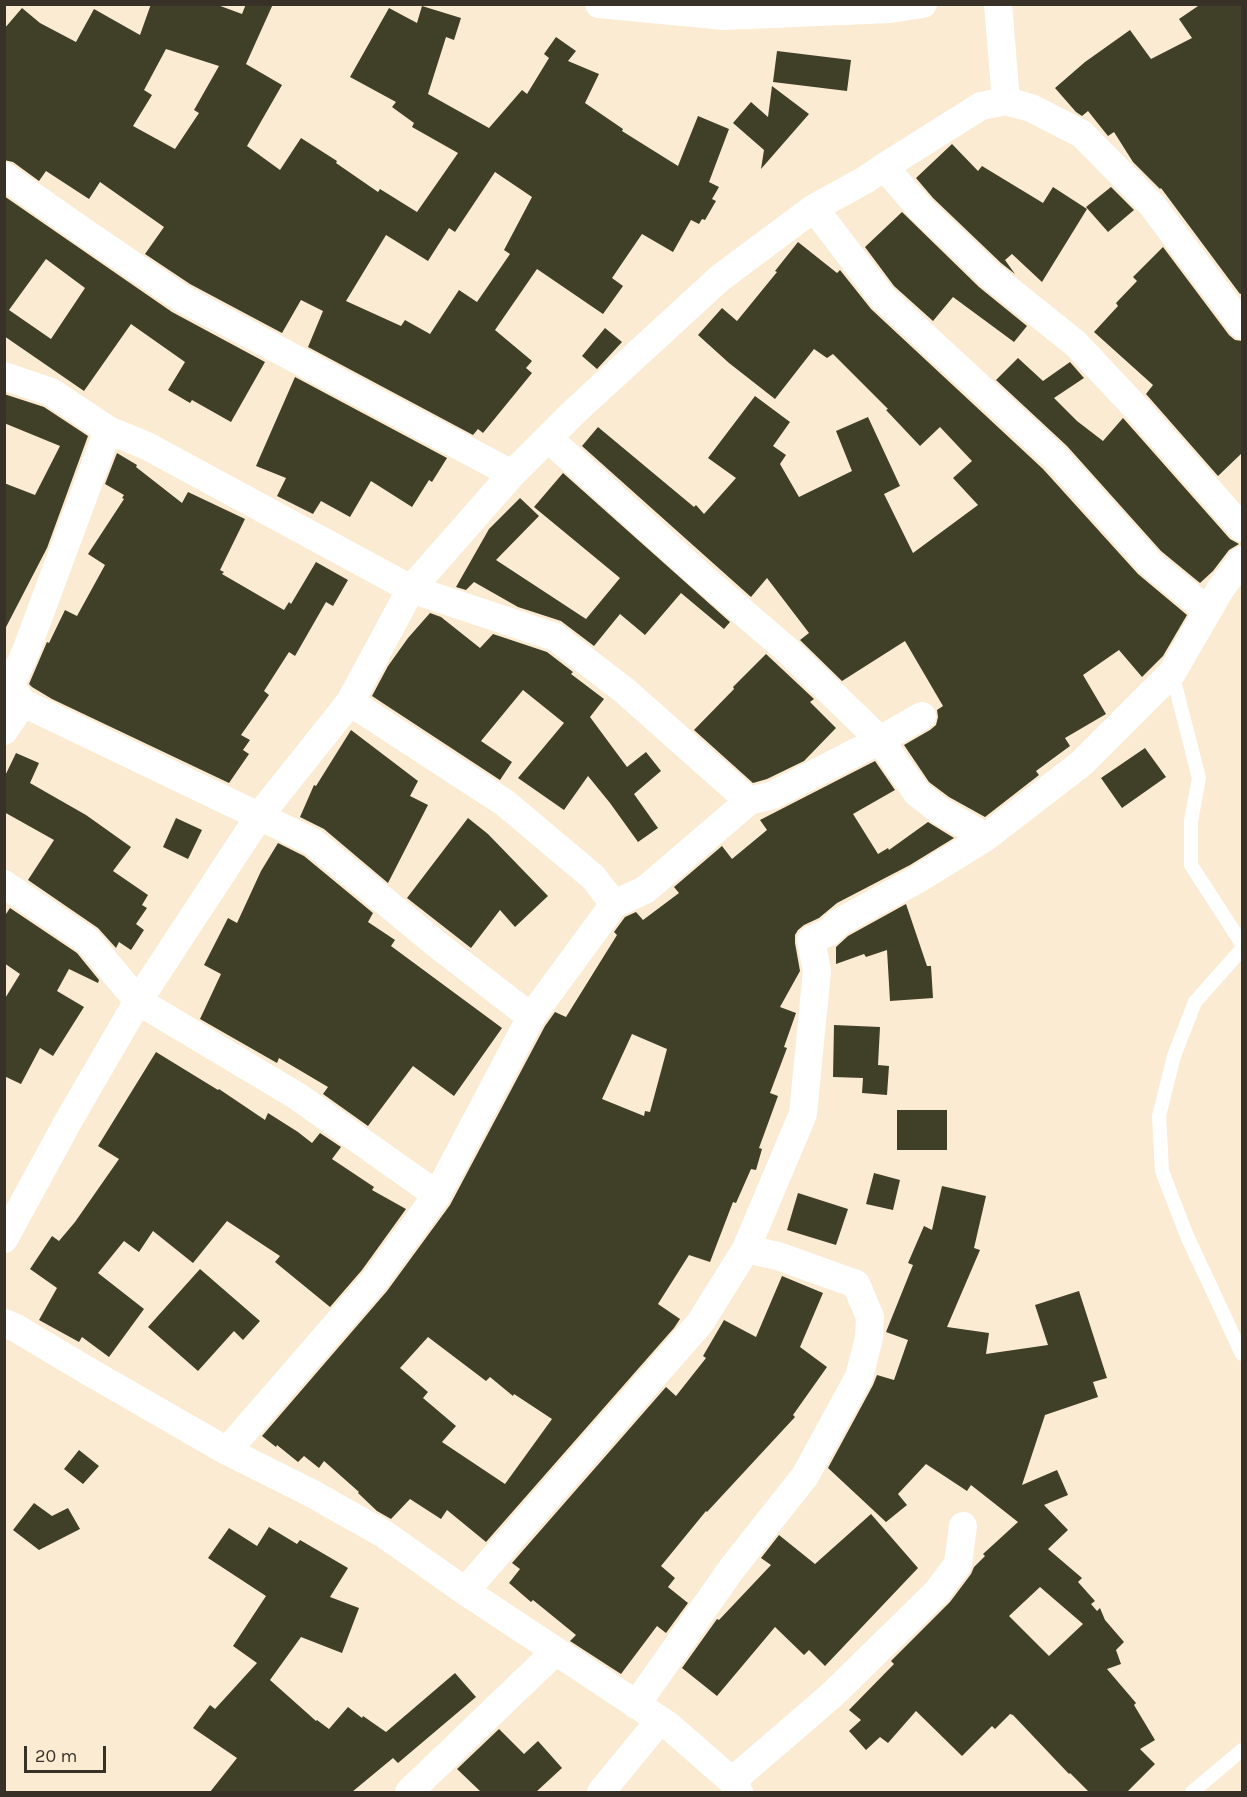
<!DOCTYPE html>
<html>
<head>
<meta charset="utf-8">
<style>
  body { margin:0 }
  #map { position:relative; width:1247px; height:1797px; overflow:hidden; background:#fcebd3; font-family:Karla,sans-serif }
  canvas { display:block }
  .frame { position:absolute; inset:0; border:6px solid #373127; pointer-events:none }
  .scale { position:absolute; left:24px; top:1746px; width:82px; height:27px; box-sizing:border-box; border:3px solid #373127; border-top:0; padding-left:8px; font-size:18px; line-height:21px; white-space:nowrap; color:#373127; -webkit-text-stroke:4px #fcebd3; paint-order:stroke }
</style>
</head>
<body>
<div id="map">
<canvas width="1247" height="1797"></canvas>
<div class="frame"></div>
<div class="scale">20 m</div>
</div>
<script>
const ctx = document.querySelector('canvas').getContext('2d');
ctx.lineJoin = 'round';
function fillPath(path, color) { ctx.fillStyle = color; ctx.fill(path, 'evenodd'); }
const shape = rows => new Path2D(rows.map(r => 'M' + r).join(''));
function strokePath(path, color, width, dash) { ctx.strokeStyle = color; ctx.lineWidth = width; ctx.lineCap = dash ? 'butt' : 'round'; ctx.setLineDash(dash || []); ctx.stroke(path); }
fillPath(shape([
  [151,4,215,4,242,14,246,4,273,4,246,64,282,85,247,146,280,170,301,138,337,161,336,163,378,192,380,189,417,212,458,153,412,127,414,123,392,107,396,102,350,77,389,8,417,23,422,6,461,18,454,40,446,37,428,94,489,128,522,90,527,94,549,58,544,54,556,37,576,51,568,61,599,74,585,103,623,129,622,131,678,166,698,116,729,129,709,182,719,187,712,199,716,201,705,220,702,219,699,224,691,220,673,252,642,234,612,278,623,286,603,314,537,269,495,330,532,361,526,368,532,373,483,433,478,429,473,435,308,347,323,311,301,300,282,333,190,284,145,254,164,227,100,182,89,199,46,171,39,181,13,162,4,160,4,29,22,8,40,23,76,42,94,9,140,35],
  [166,49,219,66,194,110,199,113,175,149,133,126,152,95,144,90],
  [495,172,532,197,504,250,510,254,477,302,459,290,430,334,405,320,401,326,346,301,386,235,428,261,449,228,455,232],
  [1201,4,1242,4,1242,293,1240,294,1161,188,1160,189,1133,162,1114,132,1108,136,1088,111,1082,116,1076,112,1055,88,1085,62,1130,30,1151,59,1192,38,1179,19],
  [777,51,851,60,847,91,773,82],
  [772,86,809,114,761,169,764,150,733,123,751,102,768,117],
  [952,144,978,171,982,166,1043,203,1053,187,1087,209,1042,282,1012,254,1005,260,1015,274,1001,263,933,198,916,178],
  [1111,187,1134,210,1108,232,1086,207],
  [4,196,172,312,265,362,231,422,192,400,190,403,168,390,185,362,131,324,84,391,4,336],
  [46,259,85,288,51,339,9,310],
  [902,212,979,287,1027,326,1014,342,953,297,933,321,894,286,865,247],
  [798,242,837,273,840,270,871,309,1043,469,1138,574,1187,615,1163,656,1142,677,1119,650,1083,675,1106,714,1065,738,1070,746,1036,771,1039,775,985,817,949,797,929,782,904,745,930,730,936,725,938,717,937,710,943,706,905,641,842,681,800,640,809,633,767,578,751,597,582,446,598,427,694,507,696,505,704,514,736,478,708,458,755,396,790,422,773,446,786,455,780,464,799,497,852,471,836,431,868,417,900,486,884,494,913,553,978,505,953,478,972,461,940,427,920,446,886,410,888,409,833,354,827,358,814,349,775,399,729,363,698,335,722,308,737,321,777,272,775,271],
  [1163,247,1229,335,1235,340,1242,341,1242,453,1218,476,1146,394,1153,385,1094,332,1118,306,1116,303,1137,281,1133,277],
  [605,328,622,342,597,369,582,356],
  [1018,358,1043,381,1070,362,1084,378,1054,398,1077,421,1103,441,1123,418,1230,539,1239,544,1229,550,1213,571,1200,583,1161,551,1067,446,996,380],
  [295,377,447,458,432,482,429,480,412,507,371,481,350,517,321,501,313,514,277,496,286,478,256,466],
  [4,394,44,407,88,436,47,548,4,631,4,483,35,495,60,446,4,423],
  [117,453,137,465,136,467,182,503,188,492,245,519,220,570,224,572,222,574,284,610,289,602,291,604,316,562,348,580,333,606,326,602,295,656,289,652,264,691,269,695,241,735,250,740,243,750,249,754,229,783,52,699,32,687,29,684,47,642,49,643,65,610,77,616,105,565,88,554,124,499,122,498,124,495,105,484],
  [563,473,730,622,724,629,681,593,645,635,620,614,594,646,561,621,518,607,474,582,466,590,456,587,489,529,520,498,539,516,496,560,586,619,620,578,534,507],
  [430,613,441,617,480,648,493,634,547,652,573,672,571,674,604,699,590,717,627,767,646,752,661,771,634,794,658,828,638,842,610,803,588,776,564,810,518,778,564,723,523,690,481,741,512,762,500,780,372,696,388,666,408,638],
  [766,654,814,699,810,702,836,728,804,761,767,779,753,783,694,730,734,689,733,687],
  [351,730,418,781,410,796,428,805,388,883,324,829,300,817,314,785,316,786],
  [1145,748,1166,777,1122,808,1101,778],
  [16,753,39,763,30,783,86,815,131,847,113,871,148,895,142,905,147,908,136,924,144,930,131,950,119,942,116,948,98,928,28,880,54,840,4,812,4,778],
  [875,761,895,790,853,814,878,854,888,848,889,850,928,822,954,838,910,865,837,903,819,918,804,925,798,930,795,935,795,943,800,971,780,1007,796,1013,784,1047,787,1048,770,1093,778,1096,759,1148,762,1149,756,1170,751,1169,736,1203,733,1202,710,1262,689,1255,658,1304,680,1319,674,1328,486,1542,447,1510,441,1519,410,1499,391,1519,377,1511,358,1493,359,1492,324,1461,319,1468,304,1456,298,1462,277,1445,276,1447,262,1436,387,1291,450,1205,545,1026,555,1012,566,1017,617,935,614,932,625,917,636,912,643,920,679,893,674,887,722,846,732,859,767,830,760,820],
  [632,1034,667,1049,650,1112,645,1111,644,1116,602,1099],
  [428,1337,486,1381,490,1377,513,1396,514,1394,552,1419,505,1484,442,1442,456,1426,423,1398,428,1392,400,1368],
  [176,818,202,830,188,859,163,847],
  [468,818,488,834,548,896,515,927,500,910,471,948,407,898],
  [278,843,304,856,373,913,368,922,395,940,391,946,502,1028,454,1096,413,1066,368,1126,323,1094,328,1087,279,1058,277,1063,200,1019,221,974,204,965,228,918,237,923,261,871],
  [906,904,927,966,931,966,933,998,890,1001,887,950,866,957,864,954,836,964,836,947,848,936],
  [10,908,77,953,99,980,98,983,69,969,57,991,84,1007,53,1056,40,1048,21,1084,4,1076,4,1000,20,974,4,963,4,917],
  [834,1025,880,1027,878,1065,889,1066,887,1095,862,1093,863,1078,833,1077],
  [156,1052,218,1090,219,1089,265,1120,268,1113,298,1132,312,1143,320,1133,341,1147,332,1159,374,1187,372,1190,406,1209,362,1270,330,1307,275,1262,280,1256,227,1221,193,1263,153,1231,139,1252,124,1241,98,1273,144,1309,109,1357,82,1337,79,1342,39,1320,57,1288,30,1269,52,1236,59,1241,75,1222,119,1159,98,1146],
  [897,1110,947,1110,947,1150,897,1150],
  [874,1173,900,1180,893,1210,866,1204],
  [942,1186,986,1196,974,1248,980,1250,947,1327,989,1333,986,1354,1048,1345,1035,1305,1079,1291,1107,1378,1093,1382,1098,1397,1045,1415,1022,1485,1057,1470,1068,1495,1044,1505,1068,1530,1048,1549,1082,1578,1078,1582,1095,1601,1091,1604,1097,1611,1100,1608,1105,1620,1124,1642,1116,1650,1121,1664,1107,1669,1136,1703,1134,1705,1155,1740,1140,1749,1155,1764,1127,1792,1089,1792,1070,1773,1069,1774,1013,1715,1010,1714,995,1729,992,1726,962,1756,916,1711,888,1743,880,1737,866,1750,849,1731,861,1720,849,1710,894,1664,891,1661,950,1602,971,1574,974,1567,985,1556,983,1554,1018,1522,971,1485,967,1491,926,1464,898,1494,907,1505,886,1522,828,1468,873,1385,877,1375,894,1380,908,1340,886,1332,913,1265,908,1263,924,1226,932,1230],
  [1040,1587,1083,1624,1049,1656,1009,1616],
  [798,1193,848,1209,836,1245,787,1230],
  [200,1269,260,1321,243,1340,234,1331,198,1371,148,1327],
  [782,1276,823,1293,800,1347,827,1367,793,1415,795,1417,707,1512,706,1511,661,1566,675,1578,668,1587,688,1603,666,1633,657,1626,621,1674,570,1641,576,1635,533,1600,531,1602,509,1583,520,1569,512,1563,666,1387,676,1396,706,1358,703,1356,724,1320,756,1337],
  [79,1450,99,1466,83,1484,64,1469],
  [34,1503,52,1516,68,1508,80,1529,39,1550,13,1530],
  [871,1514,918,1568,825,1666,809,1650,804,1655,775,1627,717,1696,682,1668,717,1619,719,1620,771,1565,761,1558,779,1535,815,1564],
  [269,1527,297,1544,300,1540,348,1568,330,1597,359,1608,342,1653,301,1637,270,1680,316,1721,317,1720,329,1729,348,1707,362,1718,363,1716,386,1732,455,1673,476,1697,398,1763,393,1758,352,1792,210,1792,237,1758,193,1728,210,1705,215,1709,257,1663,233,1646,266,1596,208,1558,229,1528,257,1546],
  [499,1729,524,1754,538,1741,562,1768,536,1792,481,1792,457,1769]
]), '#403f28');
strokePath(shape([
  [1172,673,1199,778,1191,821,1191,865,1242,944],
  [1242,949,1195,1002,1174,1056,1159,1116,1162,1171,1187,1236,1242,1354],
  [1192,1792,1242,1750]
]), '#fff', 14);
strokePath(shape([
  [599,4,725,16,890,9,923,4],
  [998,4,1006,101],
  [884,167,981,106,1006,101,1031,108,1082,134,1152,205,1242,325],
  [4,176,84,232,181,298,512,474],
  [814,208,882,297,1055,457,1150,563,1208,611],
  [4,376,51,392,108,430,147,446,411,589,555,637,625,691,749,801],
  [108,430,26,651,10,686,23,703,313,842,439,946,531,1017],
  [548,438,701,576,787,650,880,740,917,793,940,811,986,837,1082,763,1172,673,1221,588,1242,560],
  [350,702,505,803,593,877,614,904],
  [4,731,23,703],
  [4,884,88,941,138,1001,297,1096,437,1195],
  [4,1239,70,1118,138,1001,260,815,350,702,411,589,512,474,573,413,720,278,814,208,865,180,884,167,921,209,990,275,1076,344,1138,410,1242,528],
  [4,1323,16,1328,88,1371,227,1451,311,1493,384,1534,465,1591,669,1726,732,1781,739,1792],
  [227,1451,375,1280,437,1195,531,1017,614,904,645,890,749,801,773,795,880,740,922,716],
  [465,1591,700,1323,746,1249,803,1114,817,971,811,940,829,932,838,923,918,879,986,837],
  [636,1705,733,1567,805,1476,859,1377,869,1338,870,1317,856,1284,778,1256,746,1249],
  [732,1781,833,1694,937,1592,958,1564,963,1526],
  [409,1792,556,1651],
  [601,1792,660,1720]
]), '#fff', 28);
</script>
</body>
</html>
